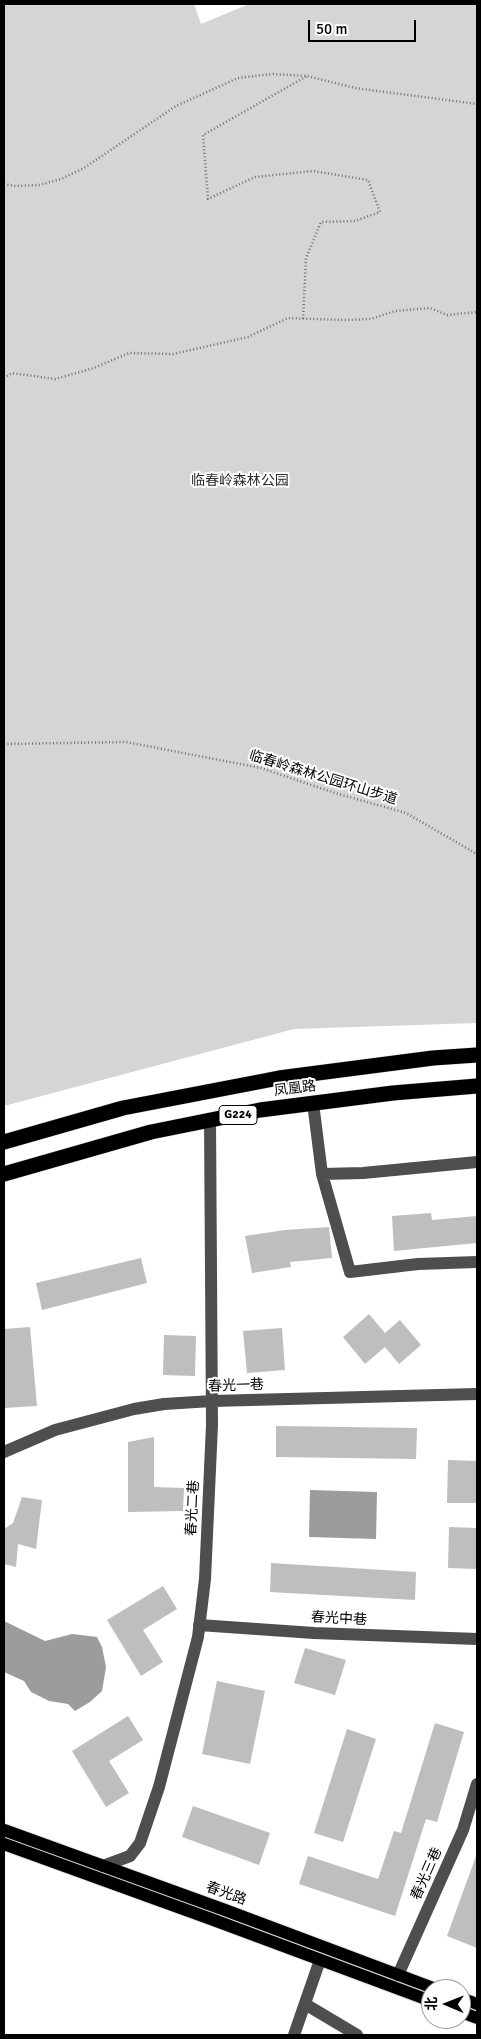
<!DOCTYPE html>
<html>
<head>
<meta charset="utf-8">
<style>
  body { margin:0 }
  #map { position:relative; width:481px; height:2039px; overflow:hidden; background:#fff; font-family:Signika,"Noto Sans SC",sans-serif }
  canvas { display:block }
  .frame { position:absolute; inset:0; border:5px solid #000; pointer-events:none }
  .north { position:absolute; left:421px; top:1979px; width:50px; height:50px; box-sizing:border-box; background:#fff; border:1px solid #999; border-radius:50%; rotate:271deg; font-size:14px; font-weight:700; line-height:20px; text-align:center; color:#000 }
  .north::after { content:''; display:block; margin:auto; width:18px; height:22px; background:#000; clip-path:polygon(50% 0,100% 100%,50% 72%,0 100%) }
  .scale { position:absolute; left:308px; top:20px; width:108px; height:22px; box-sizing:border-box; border:2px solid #000; border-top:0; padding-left:6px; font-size:15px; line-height:18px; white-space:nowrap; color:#000; -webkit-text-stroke:4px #fff; paint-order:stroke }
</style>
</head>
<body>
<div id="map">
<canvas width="481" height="2039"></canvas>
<div class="frame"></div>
<div class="north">北</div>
<div class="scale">50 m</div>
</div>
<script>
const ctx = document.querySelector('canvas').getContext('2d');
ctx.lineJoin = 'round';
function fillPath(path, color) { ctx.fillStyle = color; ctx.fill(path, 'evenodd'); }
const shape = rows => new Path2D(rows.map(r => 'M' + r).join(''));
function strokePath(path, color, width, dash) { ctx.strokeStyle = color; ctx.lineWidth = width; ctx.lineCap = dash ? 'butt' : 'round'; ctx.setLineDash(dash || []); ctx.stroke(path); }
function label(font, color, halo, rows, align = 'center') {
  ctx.font = font + ' Signika,"Noto Sans SC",sans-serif'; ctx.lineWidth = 4; ctx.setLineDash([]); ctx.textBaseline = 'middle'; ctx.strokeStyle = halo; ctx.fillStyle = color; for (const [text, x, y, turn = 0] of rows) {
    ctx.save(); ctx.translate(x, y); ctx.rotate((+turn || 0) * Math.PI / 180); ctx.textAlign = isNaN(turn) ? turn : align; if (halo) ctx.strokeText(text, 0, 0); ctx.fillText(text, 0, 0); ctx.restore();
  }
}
fillPath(shape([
  [4,4,194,4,201,24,249,4,477,4,477,1023,294,1029,4,1106]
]), '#d5d5d5');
fillPath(shape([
  [310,1490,377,1492,376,1539,309,1537],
  [4,1621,45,1641,72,1634,97,1637,102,1647,106,1667,102,1691,90,1702,75,1711,68,1704,49,1701,31,1692,24,1681,4,1672]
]), '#9c9c9c');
fillPath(shape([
  [431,1213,432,1220,477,1216,477,1243,394,1251,392,1216],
  [329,1227,332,1258,290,1262,291,1267,252,1273,245,1236,285,1230],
  [141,1258,147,1283,42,1310,36,1283],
  [369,1314,385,1333,400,1320,421,1345,399,1364,385,1347,365,1364,343,1337],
  [30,1327,37,1406,4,1408,4,1329],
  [282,1328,285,1370,247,1373,243,1331],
  [164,1335,196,1336,195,1376,163,1375],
  [276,1426,417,1428,416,1459,276,1457],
  [154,1437,154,1487,184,1488,183,1511,128,1512,128,1442],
  [448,1460,477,1461,477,1503,447,1503],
  [22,1497,42,1500,36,1549,18,1544,16,1567,4,1564,4,1529,13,1523],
  [449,1527,477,1528,477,1569,448,1568],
  [271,1563,416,1572,415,1600,270,1592],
  [163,1586,177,1609,143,1630,163,1662,141,1676,107,1620],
  [305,1648,346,1660,335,1695,294,1683],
  [217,1681,265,1691,250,1764,202,1754],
  [128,1716,143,1740,109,1761,129,1793,106,1807,72,1751],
  [435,1723,464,1732,437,1822,426,1819,395,1916,299,1884,308,1856,378,1879,394,1831,401,1833],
  [347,1729,376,1739,343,1842,314,1833],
  [193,1806,270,1833,259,1865,182,1837],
  [476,1856,477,1856,477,1948,447,1936]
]), '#bebebe');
const major = shape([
  [4,1830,225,1910,436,1989],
  [4,1844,211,1919,431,2001],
  [461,1998,477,2004],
  [461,2012,477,2018]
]);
const highway = shape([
  [4,1142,123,1108,279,1078,433,1058,477,1055],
  [4,1174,151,1132,260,1110,393,1093,477,1086]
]);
strokePath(major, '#dbdbdb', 14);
strokePath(highway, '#dbdbdb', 16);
strokePath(shape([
  [4,184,15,186,39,185,61,179,84,168,176,106,238,78,273,74,307,76,355,88,477,104],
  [303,319,306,258,321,222,355,221,380,212,368,180,313,171,255,177,208,199,203,135,307,76],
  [4,378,12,373,55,379,94,368,129,353,173,354,248,337,288,318,345,320,371,319,395,311,430,308,447,315,477,312],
  [4,744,126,742,261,768,335,793,406,813,477,854]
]), '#707070', 2.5, [1, 2.5]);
strokePath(shape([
  [313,1103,322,1174,363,1173,477,1162],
  [322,1174,350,1272,418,1264,477,1262],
  [4,1452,55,1430,134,1409,164,1404,212,1401,477,1394],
  [199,1625,314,1633,477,1639],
  [103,1866,130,1856,140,1843,159,1787,198,1637,205,1579,212,1425,210,1120],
  [398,1975,463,1830,477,1784],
  [305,2004,357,2035],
  [294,2035,320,1960]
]), '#4e4e4e', 12);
strokePath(major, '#000', 12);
strokePath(highway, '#000', 15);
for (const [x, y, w] of [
  [238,1115,38]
]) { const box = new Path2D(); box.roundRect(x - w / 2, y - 9.5, w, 19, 4); ctx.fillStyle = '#fff'; ctx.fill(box); strokePath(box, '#000', 1); }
label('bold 12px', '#000', null, [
  ["G224",238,1115]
]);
label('14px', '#2c2c2c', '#fff', [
  ["临春岭森林公园",240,481]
]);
label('14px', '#000', '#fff', [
  ["临春岭森林公园环山步道",323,778,17],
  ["凤凰路",295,1089,-7],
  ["春光一巷",236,1386,-2],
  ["春光二巷",193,1508,-87],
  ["春光中巷",339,1619,3],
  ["春光三巷",427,1874,-66],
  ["春光路",226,1894,20]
]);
</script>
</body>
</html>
